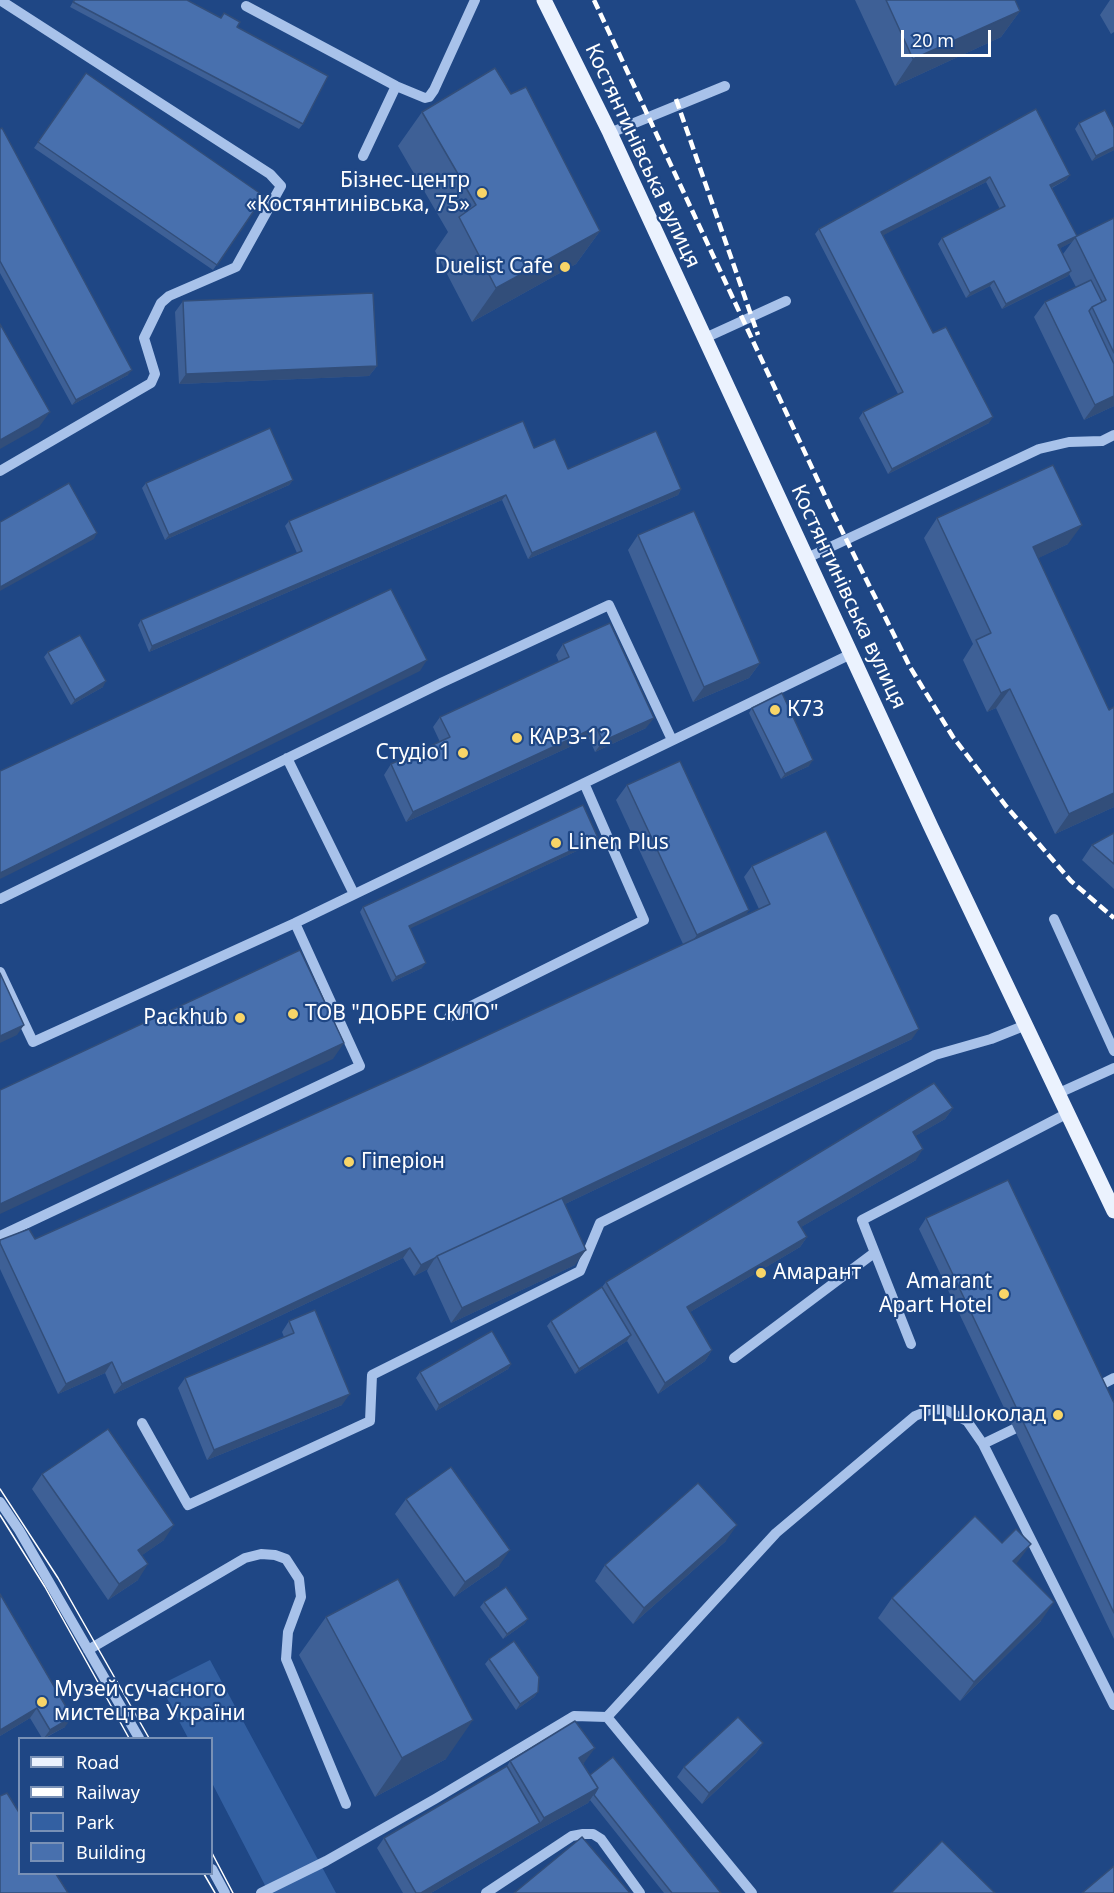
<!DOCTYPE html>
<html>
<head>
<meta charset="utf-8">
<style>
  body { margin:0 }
  #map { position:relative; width:1114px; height:1893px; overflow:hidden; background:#1f4785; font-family:"Noto Sans",sans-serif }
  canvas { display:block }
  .legend { position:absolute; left:18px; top:1737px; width:195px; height:138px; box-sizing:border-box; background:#1f4785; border:2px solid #7991b6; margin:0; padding:8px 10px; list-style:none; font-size:18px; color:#fff }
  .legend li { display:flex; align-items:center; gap:12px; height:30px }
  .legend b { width:30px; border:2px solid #7991b6 }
  .scale { position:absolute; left:901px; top:30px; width:90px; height:27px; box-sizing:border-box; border:3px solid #fff; border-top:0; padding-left:8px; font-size:18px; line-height:21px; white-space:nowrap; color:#fff; -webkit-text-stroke:4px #1f4785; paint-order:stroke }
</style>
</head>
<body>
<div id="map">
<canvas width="1114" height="1893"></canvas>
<ul class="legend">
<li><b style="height:8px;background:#ebf2fe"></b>Road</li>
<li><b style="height:8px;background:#fff"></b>Railway</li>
<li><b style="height:16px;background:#3360a2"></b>Park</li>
<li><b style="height:16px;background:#4870ae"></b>Building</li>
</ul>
<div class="scale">20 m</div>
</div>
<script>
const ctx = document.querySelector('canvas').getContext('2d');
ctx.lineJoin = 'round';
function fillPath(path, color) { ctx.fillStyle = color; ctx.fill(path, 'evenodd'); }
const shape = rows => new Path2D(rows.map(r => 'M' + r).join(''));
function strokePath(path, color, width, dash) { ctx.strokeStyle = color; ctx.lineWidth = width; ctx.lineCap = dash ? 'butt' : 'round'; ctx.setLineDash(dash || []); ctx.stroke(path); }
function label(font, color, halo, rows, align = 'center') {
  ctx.font = font + ' "Noto Sans",sans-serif'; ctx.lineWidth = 4.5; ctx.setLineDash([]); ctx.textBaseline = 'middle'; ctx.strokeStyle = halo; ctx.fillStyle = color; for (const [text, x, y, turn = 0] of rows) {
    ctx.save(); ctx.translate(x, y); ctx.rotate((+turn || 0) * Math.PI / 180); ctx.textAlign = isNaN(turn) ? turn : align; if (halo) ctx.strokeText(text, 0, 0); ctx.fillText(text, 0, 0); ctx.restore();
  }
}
fillPath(shape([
  [210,1660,336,1893,269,1893,212,1783,212,1738,188,1738,160,1685]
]), '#3360a2');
strokePath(shape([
  [0,0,270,174,281,186,236,267,169,296,161,303,144,338,155,374,151,383,0,471],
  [246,6,396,86,425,98,429,97,434,90,475,0],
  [610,133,725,86],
  [363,156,396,86],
  [705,338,786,301],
  [807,558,1039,449,1069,442,1102,441,1114,435],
  [287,758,354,894],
  [0,899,441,683,609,605,672,740],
  [1054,919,1114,1051],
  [0,972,33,1042,295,923,851,654],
  [449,1017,644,920,584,783],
  [1059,1093,1114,1068],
  [0,1236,360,1066,295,923],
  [911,1344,862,1220,1068,1113],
  [734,1358,874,1253],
  [1095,1388,1114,1378],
  [142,1423,188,1505,370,1421,372,1375,580,1271,600,1223,935,1055,991,1039,1026,1025],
  [983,1444,1014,1429],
  [0,1502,19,1530,139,1738],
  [88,1650,245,1558,261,1554,275,1555,286,1559,299,1579,301,1597,288,1632,286,1659,346,1804],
  [607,1717,752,1893],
  [212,1869,225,1893],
  [261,1893,326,1861,435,1799,574,1716,607,1717,776,1533,915,1416,932,1409,946,1410,967,1421,983,1444,1114,1705],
  [486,1893,572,1836,583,1834,593,1834,601,1839,640,1893]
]), '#a8c2ea', 10);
strokePath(shape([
  [544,0,610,133,931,827,1114,1211]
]), '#ebf2fe', 15);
strokePath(shape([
  [0,1489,58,1578,149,1738],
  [0,1515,45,1587,129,1738],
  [212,1853,233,1893],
  [204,1874,215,1893]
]), '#fff', 1.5);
strokePath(shape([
  [594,0,834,515,910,667,953,737,1006,806,1071,881,1114,918],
  [676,99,758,335]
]), '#fff', 4.5, [10, 4.5]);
fillPath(shape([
  [74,0,187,0,221,18,224,13,237,27,303,124,299,129,70,7],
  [855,0,1015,0,1020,11,1001,37,895,86],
  [1110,0,1114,0,1114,32,1111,34,1100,15],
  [86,73,264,196,213,270,34,148],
  [511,94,600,231,576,264,472,322,435,251,448,232,398,146,422,112],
  [1036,109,1070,175,1066,180,1052,188,1076,237,1114,218,1114,406,1084,420,1034,317,1045,302,1076,287,1069,274,1068,276,1002,309,990,286,966,298,938,244,942,238,1000,209,986,182,883,235,933,333,989,423,888,474,859,418,863,412,898,394,815,234,819,229],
  [1072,242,1063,254,1060,248],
  [1079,123,1114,128,1114,150,1092,161,1075,129],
  [0,129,128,375,72,405,0,273],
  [183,301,377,366,369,376,179,384,175,312],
  [534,448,568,469,681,489,678,495,528,559,502,500,149,652,138,625,141,620,297,553,285,526,289,521],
  [293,480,289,485,165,540,142,488,146,483],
  [937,518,1068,544,1038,558,1109,710,1114,707,1114,807,1055,834,996,708,987,712,963,660,973,644,924,538],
  [638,535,760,663,749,678,693,702,628,550],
  [563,644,646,728,595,752,589,738,406,822,384,775,391,764,440,742,433,727,440,717,559,662,556,655],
  [48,652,103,687,71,705,44,657],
  [752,708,809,766,781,779,749,713],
  [627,785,746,915,759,909,744,877,752,866,912,1039,565,1204,575,1265,451,1323,427,1271,428,1269,414,1276,403,1258,114,1394,105,1373,58,1394,0,1269,0,1240,35,1239,419,1067,683,944,616,800],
  [1114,833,1114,889,1082,860,1092,845],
  [594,843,410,928,422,968,392,982,360,912,363,907],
  [953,1108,945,1119,915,1136,916,1160,801,1227,807,1237,800,1247,690,1312,712,1350,705,1361,658,1394,627,1341,575,1374,547,1326,551,1321,602,1287,606,1282],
  [926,1218,1114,1403,1114,1639,919,1229],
  [289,1321,342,1405,207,1460,178,1388,185,1378,284,1337,282,1332],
  [511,1364,508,1369,436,1411,416,1378,420,1372],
  [42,1474,164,1540,142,1555,138,1580,108,1600,32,1489],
  [406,1499,499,1566,454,1597,395,1514],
  [726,1541,633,1624,595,1581,605,1565],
  [1016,1564,1041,1621,960,1701,878,1618,892,1598],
  [0,1594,65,1727,45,1738,42,1738,30,1718,0,1736],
  [484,1602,528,1619,524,1624,503,1639,480,1607],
  [326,1617,446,1759,375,1797,299,1655],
  [489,1659,538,1692,534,1697,516,1710,485,1664],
  [763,1743,756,1753,702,1804,677,1777,684,1767],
  [510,1761,584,1763,583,1764,590,1775,721,1893,664,1893,590,1800,588,1803,533,1833,431,1893,403,1893,377,1848,384,1838,507,1766]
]), '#3e6096');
fillPath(shape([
  [1020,11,1001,37,895,86,913,59],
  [1114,147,1114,150,1092,161,1096,156],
  [1070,175,1066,180,1047,190,1050,185],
  [990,177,986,182,878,238,881,232],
  [600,231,576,264,472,322,496,288],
  [1077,236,1072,242,1055,251,1058,245],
  [1071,271,1068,276,1002,309,1006,304],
  [994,281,990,286,966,298,970,293],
  [377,366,369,376,179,384,186,374],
  [132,370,128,375,72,405,76,400],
  [1114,396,1114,406,1084,420,1095,405],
  [50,412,39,427,0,449,0,440],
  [993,417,989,423,888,474,892,469],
  [293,480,289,485,165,540,169,535],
  [681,489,678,495,528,559,532,553],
  [506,495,502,500,149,652,152,646],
  [1082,525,1068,544,1020,567,1033,547],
  [97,533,94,539,0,591,0,587],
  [427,660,420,671,0,879,0,873],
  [760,663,749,678,693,702,704,687],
  [106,681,103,687,71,705,75,700],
  [1010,689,996,708,987,712,1001,693],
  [654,718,646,728,595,752,603,741],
  [596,727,589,738,406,822,413,812],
  [813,760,809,766,781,779,785,774],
  [1114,793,1114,807,1055,834,1069,814],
  [598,838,594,843,405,931,409,926],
  [749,910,739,926,686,950,697,935],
  [426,963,422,968,392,982,396,977],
  [24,1025,17,1035,0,1043,0,1036],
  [919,1029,912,1039,441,1263,438,1257],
  [344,1043,333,1059,0,1214,0,1204],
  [953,1108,945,1119,905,1142,913,1132],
  [923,1149,916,1160,791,1233,798,1222],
  [807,1237,800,1247,680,1318,687,1307],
  [410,1248,403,1258,114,1394,122,1384],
  [586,1250,575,1265,451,1323,462,1308],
  [435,1258,428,1269,414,1276,421,1265],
  [631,1335,627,1341,575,1374,579,1369],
  [712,1350,705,1361,658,1394,665,1383],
  [112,1362,105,1373,58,1394,66,1384],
  [511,1364,508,1369,436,1411,439,1405],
  [350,1394,342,1405,207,1460,214,1450],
  [174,1525,164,1540,128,1565,138,1550],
  [737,1525,726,1541,633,1624,644,1608],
  [1031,1544,1017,1563,1000,1580,1013,1561],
  [510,1550,499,1566,454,1597,465,1582],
  [148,1564,138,1580,108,1600,119,1584],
  [1054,1602,1041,1621,960,1701,974,1682],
  [528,1619,524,1624,503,1639,507,1634],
  [538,1692,534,1697,516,1710,520,1704],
  [37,1708,30,1718,0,1736,0,1730],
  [72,1717,65,1727,44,1738,50,1730],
  [473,1720,446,1759,375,1797,402,1758],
  [763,1743,756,1753,702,1804,709,1793],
  [595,1748,584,1763,569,1774,579,1758],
  [598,1788,588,1803,533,1833,431,1893,421,1893,540,1823,544,1818]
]), '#324e7a');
const building = shape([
  [75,0,187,0,221,18,224,13,240,22,237,27,328,76,303,124,73,2,75,0],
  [886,0,1015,0,1020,11,913,59,886,0],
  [495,68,511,94,526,87,600,231,496,288,459,217,476,205,422,112,495,68],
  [86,73,264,196,217,265,38,142,86,73],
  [1036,109,1070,175,1050,185,1077,236,1058,245,1071,271,1006,304,994,281,970,293,942,238,1005,206,990,177,881,232,933,333,946,327,993,417,892,469,863,412,903,392,819,229,1036,109],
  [1105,110,1114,128,1114,147,1096,156,1079,123,1105,110],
  [2,128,132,370,76,400,0,261,0,129,2,128],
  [1114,218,1114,353,1092,307,1106,300,1075,237,1114,218],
  [1091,280,1102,302,1092,307,1089,311,1114,364,1114,396,1095,405,1045,302,1091,280],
  [373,293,377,366,186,374,183,301,373,293],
  [0,324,50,412,0,440,0,324],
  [523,421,534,448,555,439,568,469,656,431,681,489,532,553,506,495,152,646,141,620,302,551,289,521,523,421],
  [270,428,293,480,169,535,146,483,270,428],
  [1053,465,1082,525,1033,547,1109,710,1114,707,1114,793,1069,814,1010,689,1001,693,976,640,991,633,937,518,1053,465],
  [69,483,97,533,0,587,0,522,69,483],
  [694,511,760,663,704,687,638,535,694,511],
  [391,589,427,660,0,873,0,771,391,589],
  [610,623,654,718,603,741,596,727,413,812,391,764,450,737,440,717,569,657,563,644,610,623],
  [80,635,106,681,75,700,48,652,80,635],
  [782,693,813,760,785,774,752,708,782,693],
  [680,761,749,910,697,935,627,785,680,761],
  [583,805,598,838,409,926,426,963,396,977,363,907,583,805],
  [826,831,919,1029,562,1198,437,1256,435,1258,421,1265,410,1248,122,1384,112,1362,66,1384,0,1243,0,1240,29,1229,35,1239,419,1067,770,904,752,866,826,831],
  [1114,833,1114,864,1092,845,1114,833],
  [300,950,344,1043,0,1204,0,1090,300,950],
  [0,973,24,1025,0,1036,0,973],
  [934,1083,953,1108,913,1132,923,1149,798,1222,807,1237,687,1307,712,1350,665,1383,606,1282,934,1083],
  [1008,1180,1114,1403,1114,1613,926,1218,1008,1180],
  [562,1198,586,1250,462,1308,437,1256,562,1198],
  [602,1287,631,1335,579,1369,551,1321,602,1287],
  [315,1310,350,1394,214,1450,185,1378,294,1333,289,1321,315,1310],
  [492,1331,511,1364,439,1405,420,1372,492,1331],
  [108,1429,174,1525,138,1550,148,1564,119,1584,42,1474,108,1429],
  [451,1467,510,1550,465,1582,406,1499,451,1467],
  [698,1483,737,1525,644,1608,605,1565,698,1483],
  [975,1516,1002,1543,1016,1529,1031,1544,1013,1561,1054,1602,974,1682,892,1598,975,1516],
  [398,1579,473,1720,402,1758,326,1617,398,1579],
  [506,1587,528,1619,507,1634,484,1602,506,1587],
  [0,1594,72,1717,50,1730,37,1708,0,1730,0,1594],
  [514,1641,539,1677,538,1692,520,1704,489,1659,514,1641],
  [738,1717,763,1743,709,1793,684,1767,738,1717],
  [575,1721,595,1748,579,1758,598,1788,544,1818,510,1761,575,1721],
  [613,1757,721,1893,672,1893,594,1795,598,1788,590,1775,613,1757],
  [507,1766,540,1823,421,1893,416,1893,384,1838,507,1766],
  [7,1793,20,1814,20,1874,56,1874,68,1893,0,1893,0,1796,7,1793],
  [582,1837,630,1893,514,1893,582,1837],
  [942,1841,995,1893,891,1893,942,1841],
  [1114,1866,1114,1893,1082,1893,1114,1866]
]);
fillPath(building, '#4870ae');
strokePath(building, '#324e7a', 1.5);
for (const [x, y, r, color] of [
  [482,193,6,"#f8d568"],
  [565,267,6,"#f8d568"],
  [775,710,6,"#f8d568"],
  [517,738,6,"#f8d568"],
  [463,753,6,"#f8d568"],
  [556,843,6,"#f8d568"],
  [293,1014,6,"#f8d568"],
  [240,1018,6,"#f8d568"],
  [349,1162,6,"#f8d568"],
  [761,1273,6,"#f8d568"],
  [1004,1294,6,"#f8d568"],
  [1058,1415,6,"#f8d568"],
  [42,1702,6,"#f8d568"]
]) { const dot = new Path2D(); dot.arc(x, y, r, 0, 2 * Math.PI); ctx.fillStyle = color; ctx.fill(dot); strokePath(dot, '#1f4785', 2); }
label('21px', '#fff', '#1f4785', [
  ["Костянтинівська вулиця",642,156,65],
  ["Костянтинівська вулиця",848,597,65]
]);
label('21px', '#fff', '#1f4785', [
  ["Бізнес-центр",470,181,"right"],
  ["«Костянтинівська, 75»",470,205,"right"],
  ["Duelist Cafe",553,267,"right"],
  ["К73",787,710],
  ["КАРЗ-12",529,738],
  ["Студіо1",451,753,"right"],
  ["Linen Plus",568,843],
  ["ТОВ \"ДОБРЕ СКЛО\"",305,1014],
  ["Packhub",228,1018,"right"],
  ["Гіперіон",361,1162],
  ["Амарант",773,1273],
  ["Amarant",992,1282,"right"],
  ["Apart Hotel",992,1306,"right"],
  ["ТЦ Шоколад",1046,1415,"right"],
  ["Музей сучасного",54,1690],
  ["мистецтва України",54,1714]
], 'left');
</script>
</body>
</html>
